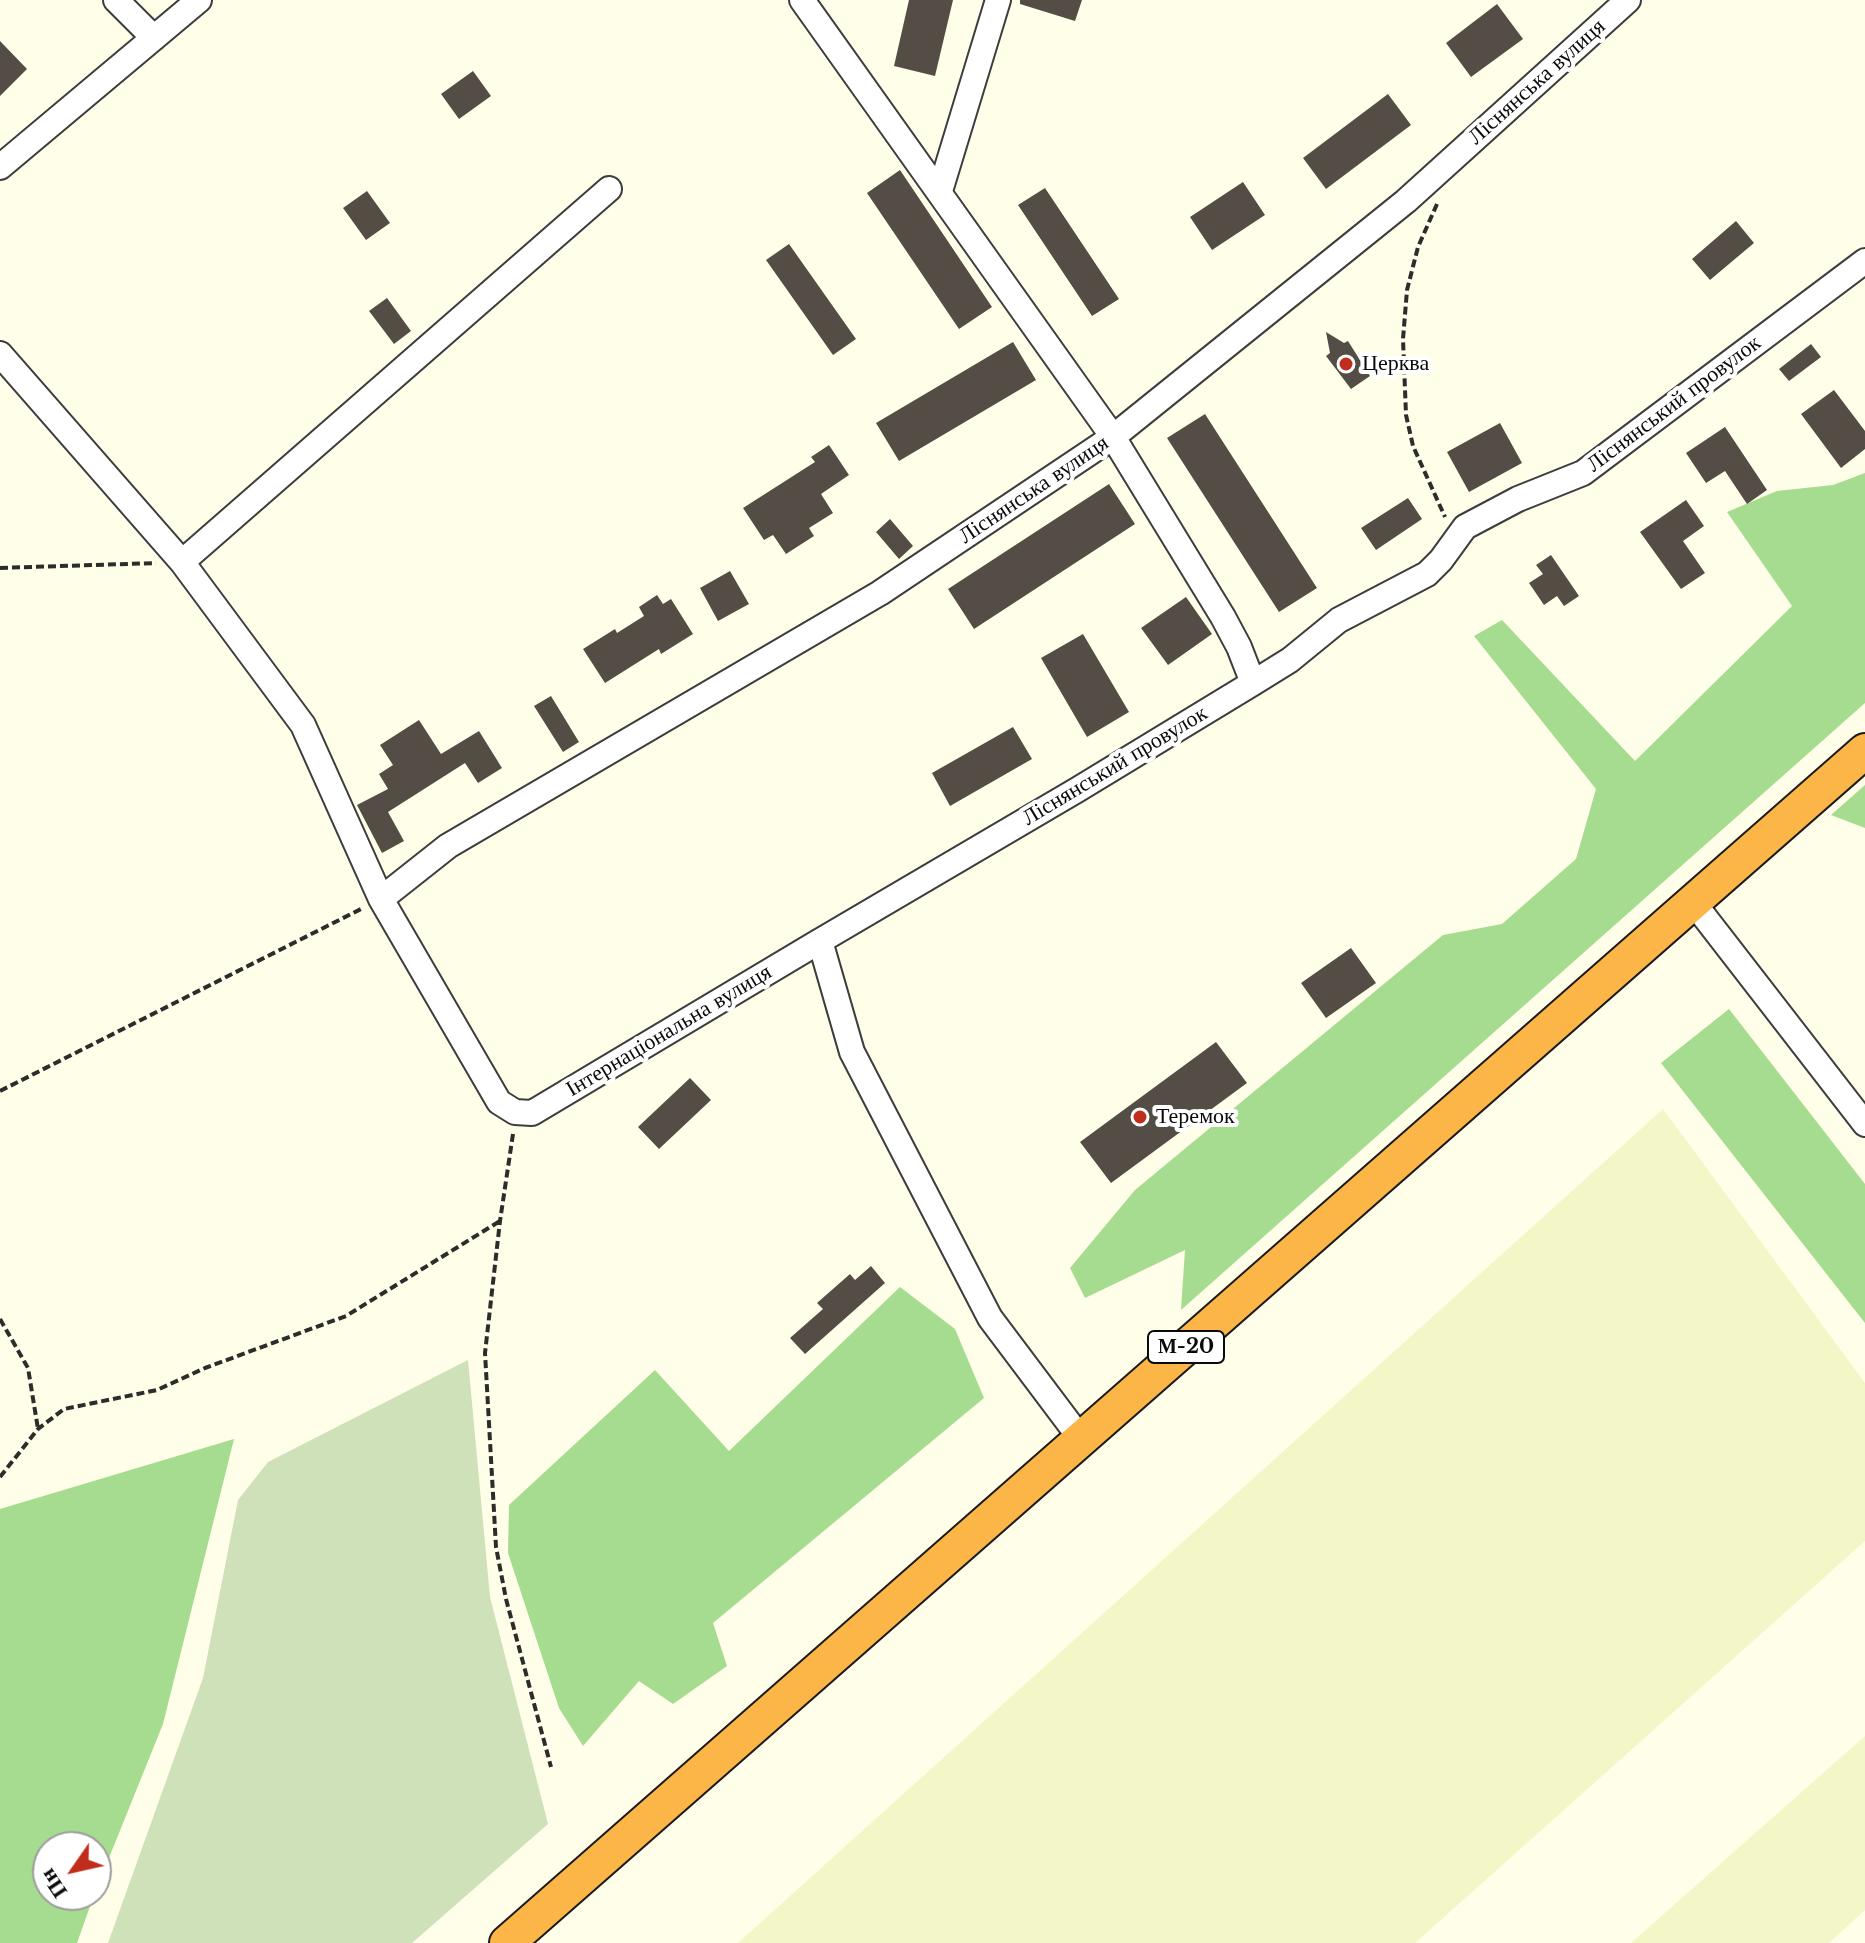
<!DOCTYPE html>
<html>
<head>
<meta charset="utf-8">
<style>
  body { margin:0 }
  #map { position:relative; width:1865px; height:1943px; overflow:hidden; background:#fffee8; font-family:"Libre Baskerville",serif }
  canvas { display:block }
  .north { position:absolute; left:32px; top:1831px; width:80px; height:80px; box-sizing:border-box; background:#fff; border:2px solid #9d9d9d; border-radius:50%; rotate:236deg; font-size:22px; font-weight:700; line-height:32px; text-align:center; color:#0a0a0a }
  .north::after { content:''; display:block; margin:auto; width:28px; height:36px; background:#c12d1c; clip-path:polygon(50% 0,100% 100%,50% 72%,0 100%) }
</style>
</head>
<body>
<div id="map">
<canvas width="1865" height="1943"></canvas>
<div class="north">Пн</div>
</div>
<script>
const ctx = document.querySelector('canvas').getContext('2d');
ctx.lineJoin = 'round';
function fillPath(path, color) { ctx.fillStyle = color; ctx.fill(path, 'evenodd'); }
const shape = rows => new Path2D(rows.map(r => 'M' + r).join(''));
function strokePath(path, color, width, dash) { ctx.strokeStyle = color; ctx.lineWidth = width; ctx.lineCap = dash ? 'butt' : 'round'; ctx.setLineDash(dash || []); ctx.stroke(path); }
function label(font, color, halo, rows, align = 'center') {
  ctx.font = font + ' "Libre Baskerville",serif'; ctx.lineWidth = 8; ctx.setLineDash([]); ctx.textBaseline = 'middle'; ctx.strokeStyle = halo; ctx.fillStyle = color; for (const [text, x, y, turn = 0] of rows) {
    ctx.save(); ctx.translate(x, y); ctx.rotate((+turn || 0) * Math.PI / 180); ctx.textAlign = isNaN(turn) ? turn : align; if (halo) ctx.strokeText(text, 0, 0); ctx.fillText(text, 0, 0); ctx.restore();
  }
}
fillPath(shape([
  [1663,1109,1865,1383,1865,1541,1415,1943,738,1943],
  [1865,1736,1865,1910,1829,1943,1631,1943]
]), '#f3f6c7');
fillPath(shape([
  [1865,473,1865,703,1181,1310,1185,1250,1085,1298,1070,1268,1135,1190,1443,935,1502,924,1576,859,1596,789,1474,636,1502,620,1635,761,1792,606,1727,512,1777,491,1833,485],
  [1865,785,1865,828,1831,815],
  [1729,1009,1865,1184,1865,1323,1661,1063],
  [900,1287,955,1329,984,1398,713,1623,727,1666,673,1704,639,1681,583,1746,559,1708,508,1553,509,1505,655,1370,729,1451],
  [234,1439,163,1724,96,1890,96,1847,48,1847,48,1895,94,1895,77,1943,0,1943,0,1509]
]), '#a6dc8f');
fillPath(shape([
  [468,1360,490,1597,548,1824,412,1943,108,1943,203,1678,238,1500,268,1462]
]), '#cee1b9');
fillPath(shape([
  [909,0,953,0,935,76,894,66],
  [1020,0,1082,0,1075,21,1020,4],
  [1497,4,1523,39,1471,77,1446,43],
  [0,41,27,69,0,96],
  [473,71,491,96,459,119,441,94],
  [1388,94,1411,125,1326,189,1303,158],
  [900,170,992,307,959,329,867,193],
  [1243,182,1265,215,1212,250,1190,217],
  [1045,188,1119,299,1092,316,1018,205],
  [367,191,390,223,366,240,343,208],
  [1736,221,1754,243,1710,280,1692,259],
  [789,244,856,339,833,355,766,260],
  [387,298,411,331,394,344,369,311],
  [1326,332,1344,343,1348,341,1370,376,1351,389,1326,356,1330,353],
  [1013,342,1036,380,899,461,876,423],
  [1811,344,1821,357,1789,381,1779,369],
  [1834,390,1865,431,1865,449,1841,468,1801,414],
  [1205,414,1317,588,1279,612,1167,438],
  [1500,423,1522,463,1469,492,1447,452],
  [1725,427,1767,490,1747,504,1725,471,1706,483,1686,453],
  [829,445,849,475,821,494,833,513,809,528,814,536,786,554,773,535,764,540,743,508,815,462,811,457],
  [1109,484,1135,524,974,629,948,589],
  [1408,498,1422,519,1376,550,1361,528],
  [1686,500,1704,526,1683,541,1705,573,1681,589,1640,532],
  [890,519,913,546,899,559,876,532],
  [1551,555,1579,596,1564,606,1557,596,1544,605,1529,583,1543,574,1536,565],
  [730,571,749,604,718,621,700,588],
  [657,595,663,604,671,599,693,634,661,654,659,649,605,683,583,649,615,629,617,633,644,616,639,607],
  [1186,597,1212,634,1168,665,1141,628],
  [1083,634,1129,712,1087,737,1041,658],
  [551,696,579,742,563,752,534,706],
  [419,720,441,754,479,731,502,768,478,783,465,763,388,812,404,841,382,853,357,805,388,789,379,774,393,765,380,745],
  [1013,727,1032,759,950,806,932,773],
  [1351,948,1376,983,1326,1018,1301,983],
  [1216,1042,1247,1083,1111,1183,1080,1142],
  [690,1078,711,1100,659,1149,638,1127],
  [871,1266,885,1283,805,1354,790,1338,823,1309,817,1303,850,1274,855,1280]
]), '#544d46');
const minor = shape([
  [116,0,154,38],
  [802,0,1113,437,1223,617,1239,647,1253,683],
  [0,167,199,0],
  [940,191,998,0],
  [0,354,182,562,303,725,381,899,499,1102,515,1112,532,1113,820,941],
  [182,562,609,189],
  [381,899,448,846,880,593,1113,437,1406,201,1628,0],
  [1693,902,1865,1124],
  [1081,1439,990,1318,852,1052,820,941,1077,790,1253,683,1290,660,1339,620,1427,574,1441,560,1465,527,1518,499,1583,473,1865,261]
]);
const highway = shape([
  [507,1943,1865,751]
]);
strokePath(minor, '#3d3d3d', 28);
strokePath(highway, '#1b1b1b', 38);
strokePath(shape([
  [1437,204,1418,247,1407,290,1403,339,1406,415,1413,446,1445,517],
  [0,568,156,563],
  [0,1091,361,909],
  [513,1134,500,1221,485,1353,496,1547,506,1599,551,1767],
  [0,1319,28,1368,38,1429],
  [0,1477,38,1429,64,1409,157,1390,205,1368,346,1316,500,1221]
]), '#2c2c2c', 4, [8, 4]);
strokePath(minor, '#fff', 24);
strokePath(highway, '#fcb648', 34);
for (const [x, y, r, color] of [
  [1346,364,8,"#c12d1c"],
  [1140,1117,8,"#c12d1c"]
]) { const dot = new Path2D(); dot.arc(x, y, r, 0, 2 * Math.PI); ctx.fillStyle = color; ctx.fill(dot); strokePath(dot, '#fff', 3); }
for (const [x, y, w] of [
  [1186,1347,76]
]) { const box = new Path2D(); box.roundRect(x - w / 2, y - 16, w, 32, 6); ctx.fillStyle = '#fff'; ctx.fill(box); strokePath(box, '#0a0a0a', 2); }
label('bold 20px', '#0a0a0a', null, [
  ["М-20",1186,1347]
]);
label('22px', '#0a0a0a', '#fff', [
  ["Ліснянська вулиця",1537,82,-42],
  ["Ліснянський провулок",1674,404,-37],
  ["Ліснянська вулиця",1034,490,-34],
  ["Ліснянський провулок",1115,766,-31],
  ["Інтернаціональна вулиця",669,1031,-31]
]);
label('22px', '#0a0a0a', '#fff', [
  ["Церква",1362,364],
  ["Теремок",1156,1117]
], 'left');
</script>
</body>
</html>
